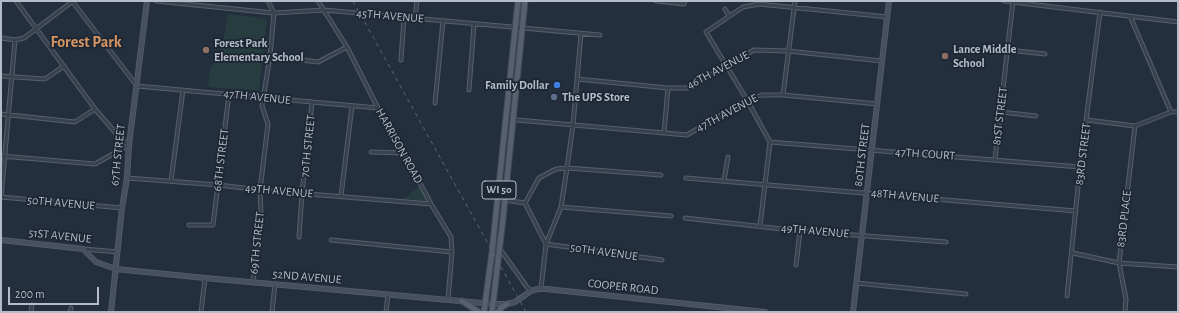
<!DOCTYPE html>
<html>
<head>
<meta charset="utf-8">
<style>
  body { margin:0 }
  #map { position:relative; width:1179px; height:313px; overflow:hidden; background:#242f3e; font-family:"Alegreya Sans",sans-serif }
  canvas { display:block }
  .frame { position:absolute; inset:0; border:2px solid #b4bcc9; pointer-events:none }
  .scale { position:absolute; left:8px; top:287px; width:91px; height:18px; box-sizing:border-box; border:2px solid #b4bcc9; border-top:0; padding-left:5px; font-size:12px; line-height:14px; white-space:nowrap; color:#b4bcc9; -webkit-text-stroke:3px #1d2633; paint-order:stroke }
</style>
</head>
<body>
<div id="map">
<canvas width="1179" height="313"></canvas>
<div class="frame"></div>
<div class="scale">200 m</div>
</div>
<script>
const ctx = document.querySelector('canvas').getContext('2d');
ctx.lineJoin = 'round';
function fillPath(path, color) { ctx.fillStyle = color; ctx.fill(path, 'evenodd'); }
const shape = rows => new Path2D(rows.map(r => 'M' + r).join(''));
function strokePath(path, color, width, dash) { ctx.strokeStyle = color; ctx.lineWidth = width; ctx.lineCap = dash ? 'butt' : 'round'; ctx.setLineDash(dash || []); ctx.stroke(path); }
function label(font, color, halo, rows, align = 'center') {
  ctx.font = font + ' "Alegreya Sans",sans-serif'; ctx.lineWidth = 3.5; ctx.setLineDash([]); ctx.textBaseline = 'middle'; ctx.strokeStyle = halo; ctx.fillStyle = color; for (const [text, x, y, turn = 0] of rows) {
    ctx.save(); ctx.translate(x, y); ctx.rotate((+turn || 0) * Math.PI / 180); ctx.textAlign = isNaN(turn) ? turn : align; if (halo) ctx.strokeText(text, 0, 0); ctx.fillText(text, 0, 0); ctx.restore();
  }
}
fillPath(shape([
  [228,14,267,19,259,91,208,87,210,69,218,58,224,38],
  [420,186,427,201,403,199]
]), '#263c3f');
const street = shape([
  [72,1,137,86,378,108],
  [156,1,274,13,324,10,600,35],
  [318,1,347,47,378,108,404,153,431,204,451,237,452,252,448,299],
  [656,1,684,4,685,1],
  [1004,1,1178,22],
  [725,9,729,16],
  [1130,16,1171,112],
  [415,18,417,1],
  [1,38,15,40,24,38,73,1],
  [1008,50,1045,54],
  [270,56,318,62,347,47],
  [401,60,404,17],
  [1,76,45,79,64,66],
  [577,79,668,88,688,88,754,50,788,51,882,61],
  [469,90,474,24],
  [783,95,795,1],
  [435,103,443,21],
  [1001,112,1036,116],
  [1,114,75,122,95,109],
  [506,119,687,135,747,100,762,95,783,95,878,104],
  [1087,120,1135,126,1171,112,1178,112],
  [664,133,668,88],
  [770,142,747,100,706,32,743,7,759,4,888,17],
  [770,142,1080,167],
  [371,152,404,153],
  [1,156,95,164,129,145,119,137,95,109,16,1],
  [995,159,1013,1],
  [661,175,567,168,556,169,539,178,525,203,546,244,662,260],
  [127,178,219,185,260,190,431,204],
  [686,178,1076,211],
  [724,180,728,157],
  [171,181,183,90],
  [341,196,352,106],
  [1,197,122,208],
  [1,198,15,40],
  [498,199,525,203],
  [561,207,671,216],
  [685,218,800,231,946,242],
  [189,225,213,225,229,94],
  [760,226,770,142],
  [299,237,302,193,312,103],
  [331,240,452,252],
  [83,249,118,252],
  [500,249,527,287,531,291],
  [1073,253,1119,263,1178,267],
  [796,265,800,231],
  [253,282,261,214,260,190,268,124,262,106,270,56,274,13,268,1],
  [856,283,966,294],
  [541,288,546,244,561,207,567,168,573,125,581,34],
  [1067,296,1080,167,1100,12],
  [31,312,32,305],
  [70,312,71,308],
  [201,312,205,278],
  [272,312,275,284],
  [386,312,388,294],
  [1125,312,1126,299,1119,263,1135,126]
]);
const secondary = shape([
  [1,240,83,249,96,262,116,269,205,278,493,304,507,304,515,302,531,291,538,289,546,289,765,312],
  [111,312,122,208,127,178,129,145,147,1],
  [853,312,889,1]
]);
const primary = shape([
  [462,301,479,312],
  [484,312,492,252,518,1],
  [492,312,503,219,525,1],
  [498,312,502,307,507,304]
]);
strokePath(street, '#565f6c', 5);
strokePath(secondary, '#565f6c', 6);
strokePath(primary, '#414a57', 7);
strokePath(street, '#38414e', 3);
strokePath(secondary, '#465061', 4.5);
strokePath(primary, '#56606e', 5);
strokePath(shape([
  [353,1,526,312]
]), '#5a6575', 1, [4, 4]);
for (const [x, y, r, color] of [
  [206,50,4,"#8d6e63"],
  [945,56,4,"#8d6e63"],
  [557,85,4,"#3f7fe0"],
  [554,97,4,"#5c6f8a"]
]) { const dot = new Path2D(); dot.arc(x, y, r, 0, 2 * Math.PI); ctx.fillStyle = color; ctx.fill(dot); strokePath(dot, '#1d2633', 1.5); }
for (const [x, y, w] of [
  [499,190,34]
]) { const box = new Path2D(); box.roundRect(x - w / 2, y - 9, w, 18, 3); ctx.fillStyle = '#1d2633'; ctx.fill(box); strokePath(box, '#b4bcc9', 1); }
label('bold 11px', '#b4bcc9', null, [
  ["WI 50",499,190]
]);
label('12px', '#b4bcc9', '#1d2633', [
  ["45TH AVENUE",390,16,5],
  ["46TH AVENUE",718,70,-28],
  ["47TH AVENUE",257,97,6],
  ["47TH AVENUE",727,113,-28],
  ["81ST STREET",1000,116,-83],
  ["70TH STREET",308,146,-84],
  ["HARRISON ROAD",399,146,61],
  ["47TH COURT",925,154,4],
  ["83RD STREET",1083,154,-83],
  ["67TH STREET",118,155,-84],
  ["80TH STREET",862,155,-83],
  ["68TH STREET",221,160,-83],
  ["49TH AVENUE",279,191,5],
  ["48TH AVENUE",905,196,5],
  ["50TH AVENUE",61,203,5],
  ["83RD PLACE",1124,219,-83],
  ["49TH AVENUE",815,231,5],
  ["51ST AVENUE",60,236,6],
  ["69TH STREET",257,243,-84],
  ["50TH AVENUE",604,252,8],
  ["52ND AVENUE",307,277,5],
  ["COOPER ROAD",623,287,6]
]);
label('bold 12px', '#b4bcc9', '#1d2633', [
  ["Forest Park",214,43],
  ["Elementary School",214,57],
  ["Lance Middle",953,49],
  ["School",953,63],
  ["Family Dollar",549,85,"right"],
  ["The UPS Store",562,97]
], 'left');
label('bold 16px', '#d59563', '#1d2633', [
  ["Forest Park",86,42]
]);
</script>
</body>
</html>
